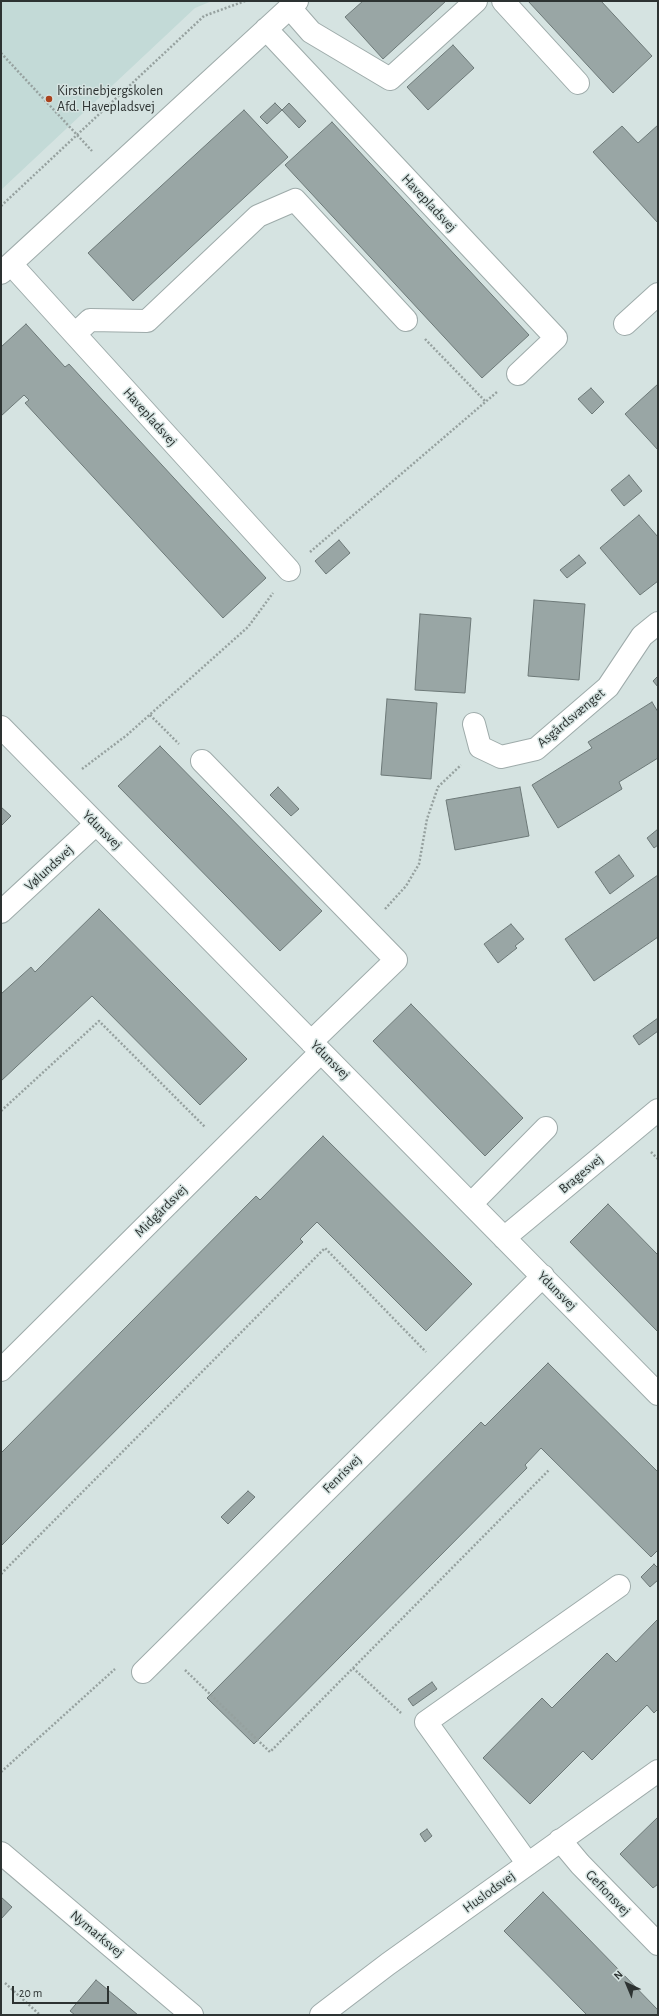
<!DOCTYPE html>
<html>
<head>
<meta charset="utf-8">
<style>
  body { margin:0 }
  #map { position:relative; width:659px; height:2016px; overflow:hidden; background:#d5e3e1; font-family:"Alegreya Sans",sans-serif }
  canvas { display:block }
  .frame { position:absolute; inset:0; border:2px solid #2d3332; pointer-events:none }
  .north { position:absolute; left:607px; top:1964px; width:40px; height:40px; -webkit-text-stroke:3px #d5e3e1; paint-order:stroke; rotate:316deg; font-size:11px; font-weight:700; line-height:16px; text-align:center; color:#2d3332 }
  .north::after { content:''; display:block; margin:auto; width:14px; height:18px; background:#2d3332; clip-path:polygon(50% 0,100% 100%,50% 72%,0 100%) }
  .scale { position:absolute; left:12px; top:1986px; width:97px; height:18px; box-sizing:border-box; border:2px solid #2d3332; border-top:0; padding-left:5px; font-size:12px; line-height:14px; white-space:nowrap; color:#2d3332; -webkit-text-stroke:3px #d5e3e1; paint-order:stroke }
</style>
</head>
<body>
<div id="map">
<canvas width="659" height="2016"></canvas>
<div class="frame"></div>
<div class="north">N</div>
<div class="scale">20 m</div>
</div>
<script>
const ctx = document.querySelector('canvas').getContext('2d');
ctx.lineJoin = 'round';
function fillPath(path, color) { ctx.fillStyle = color; ctx.fill(path, 'evenodd'); }
const shape = rows => new Path2D(rows.map(r => 'M' + r).join(''));
function strokePath(path, color, width, dash) { ctx.strokeStyle = color; ctx.lineWidth = width; ctx.lineCap = dash ? 'butt' : 'round'; ctx.setLineDash(dash || []); ctx.stroke(path); }
function label(font, color, halo, rows, align = 'center') {
  ctx.font = font + ' "Alegreya Sans",sans-serif'; ctx.lineWidth = 3; ctx.setLineDash([]); ctx.textBaseline = 'middle'; ctx.strokeStyle = halo; ctx.fillStyle = color; for (const [text, x, y, turn = 0] of rows) {
    ctx.save(); ctx.translate(x, y); ctx.rotate((+turn || 0) * Math.PI / 180); ctx.textAlign = isNaN(turn) ? turn : align; if (halo) ctx.strokeText(text, 0, 0); ctx.fillText(text, 0, 0); ctx.restore();
  }
}
fillPath(shape([
  [1,1,212,1,195,8,1,190]
]), '#c3dad7');
const building = shape([
  [363,1,446,1,383,59,345,17,363,1],
  [528,1,601,1,652,56,613,93,528,1],
  [453,45,474,68,428,110,407,87,453,45],
  [275,103,282,110,289,103,306,121,299,128,282,110,267,124,260,117,275,103],
  [244,110,288,157,133,301,88,253,244,110],
  [332,122,529,335,482,378,285,165,332,122],
  [658,125,658,223,593,152,622,126,638,143,658,125],
  [26,324,65,367,69,364,266,578,223,618,25,403,29,400,24,395,1,416,1,347,26,324],
  [658,384,658,450,625,414,658,384],
  [591,388,604,402,592,414,578,399,591,388],
  [629,475,642,491,624,506,611,490,629,475],
  [639,515,658,537,658,581,640,595,600,548,639,515],
  [339,540,350,553,326,574,315,561,339,540],
  [579,555,586,563,567,578,560,570,579,555],
  [534,600,585,604,579,680,528,676,534,600],
  [420,614,471,618,465,693,415,690,420,614],
  [658,676,658,687,653,681,658,676],
  [387,699,437,703,431,779,381,775,387,699],
  [652,702,658,712,658,758,619,782,622,789,558,828,532,785,592,748,588,742,652,702],
  [160,746,322,911,280,951,118,786,160,746],
  [278,787,299,809,291,816,270,795,278,787],
  [520,787,529,836,455,850,446,800,520,787],
  [1,807,11,816,1,826,1,807],
  [658,829,658,845,654,848,647,838,658,829],
  [619,855,634,876,610,894,595,872,619,855],
  [658,875,658,937,594,981,565,939,658,875],
  [99,909,247,1059,200,1105,92,996,1,1081,1,994,31,967,35,972,99,909],
  [511,924,524,939,515,946,517,948,498,963,484,944,511,924],
  [411,1004,523,1118,485,1156,373,1041,411,1004],
  [658,1018,658,1031,639,1045,633,1036,658,1018],
  [323,1136,472,1284,426,1331,317,1222,300,1239,303,1242,1,1546,1,1453,256,1196,260,1200,323,1136],
  [608,1204,658,1255,658,1332,570,1242,608,1204],
  [548,1363,658,1472,658,1550,651,1557,541,1448,525,1465,527,1468,254,1744,207,1698,481,1422,485,1426,548,1363],
  [248,1491,255,1497,228,1524,221,1517,248,1491],
  [654,1564,658,1568,658,1580,650,1587,641,1577,654,1564],
  [658,1619,658,1709,654,1713,647,1705,592,1760,583,1751,530,1804,483,1758,542,1698,552,1708,607,1653,616,1662,658,1619],
  [432,1682,437,1689,413,1706,408,1699,432,1682],
  [658,1817,658,1884,653,1888,620,1854,658,1817],
  [427,1829,432,1836,425,1842,420,1834,427,1829],
  [543,1892,658,2010,658,2015,587,2015,504,1931,543,1892],
  [1,1897,12,1907,1,1919,1,1897],
  [96,1980,138,2015,75,2015,70,2011,96,1980]
]);
fillPath(building, '#99a6a5');
strokePath(building, '#6d7978', 1);
const minor = shape([
  [503,1,578,83],
  [290,8,311,32,390,79,476,1],
  [266,29,556,338,518,374],
  [11,264,289,570],
  [1,273,297,1],
  [625,324,658,294],
  [75,334,90,320,147,321,258,216,295,200,406,320],
  [474,724,480,747,501,757,536,749,608,687,642,636,658,623],
  [1,727,658,1394],
  [202,761,396,960,311,1042],
  [1,912,96,824],
  [471,1204,546,1128],
  [504,1238,658,1110],
  [1,1370,321,1052],
  [143,1672,543,1276],
  [560,1840,580,1864,658,1944],
  [1,1853,192,2015],
  [528,1864,426,1722,619,1586],
  [321,2015,388,1964,658,1771]
]);
strokePath(minor, '#9eabaa', 24);
strokePath(shape([
  [1,53,92,151],
  [1,206,204,16,245,1],
  [425,339,486,402],
  [310,552,497,392],
  [150,715,179,744],
  [82,769,127,735,248,627,273,593],
  [385,909,406,886,419,864,427,819,438,787,461,765],
  [1,1111,99,1021,205,1127],
  [651,1152,658,1159],
  [1,1574,325,1248,426,1352],
  [353,1668,401,1713],
  [185,1670,270,1752,549,1470],
  [1,1772,115,1669],
  [5,1983,40,2015]
]), '#96a19f', 2.5, [2, 2]);
strokePath(minor, '#fff', 22);
for (const [x, y, r, color] of [
  [49,99,4,"#aa431d"]
]) { const dot = new Path2D(); dot.arc(x, y, r, 0, 2 * Math.PI); ctx.fillStyle = color; ctx.fill(dot); strokePath(dot, '#d5e3e1', 1.5); }
label('14px', '#2d3332', '#d5e3e1', [
  ["Kirstinebjergskolen",57,91],
  ["Afd. Havepladsvej",57,107]
], 'left');
label('14px', '#2d3332', '#d5e3e1', [
  ["Havepladsvej",429,203,47],
  ["Havepladsvej",150,417,48],
  ["Asgårdsvænget",571,718,-40],
  ["Ydunsvej",102,830,45],
  ["Vølundsvej",49,868,-43],
  ["Ydunsvej",330,1060,45],
  ["Bragesvej",581,1174,-40],
  ["Midgårdsvej",161,1211,-45],
  ["Ydunsvej",557,1291,45],
  ["Fenrisvej",342,1474,-45],
  ["Huslodsvej",489,1892,-36],
  ["Gefionsvej",608,1893,46],
  ["Nymarksvej",97,1934,40]
]);
</script>
</body>
</html>
